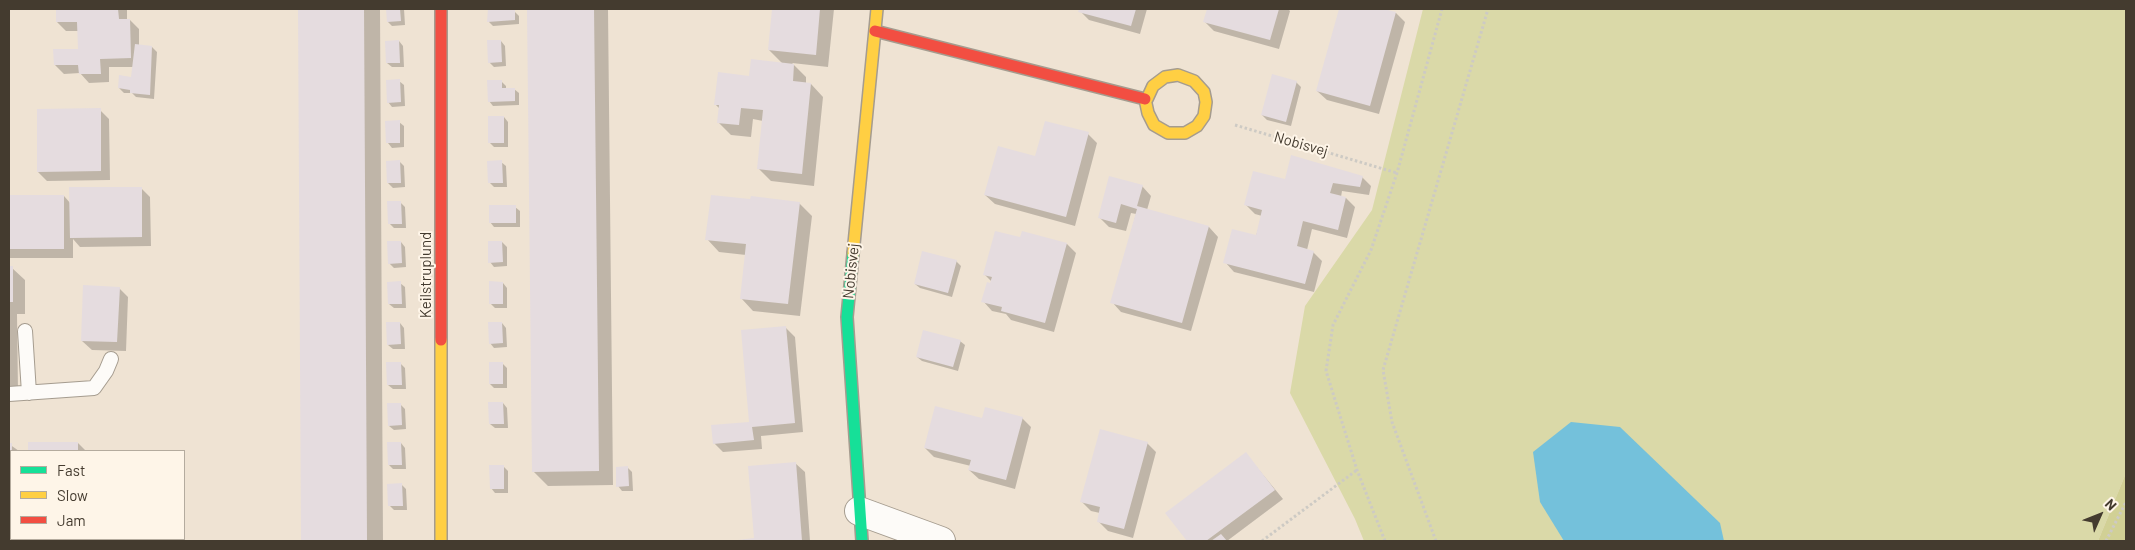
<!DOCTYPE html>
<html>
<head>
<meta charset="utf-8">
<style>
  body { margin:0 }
  #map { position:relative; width:2135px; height:550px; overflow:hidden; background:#efe3d3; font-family:Barlow,sans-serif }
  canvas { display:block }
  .frame { position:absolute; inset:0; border:10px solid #443b2f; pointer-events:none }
  .legend { position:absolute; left:10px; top:450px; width:175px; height:90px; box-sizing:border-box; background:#fef5e8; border:1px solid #b4ab9e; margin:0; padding:6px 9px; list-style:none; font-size:15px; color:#443b2f }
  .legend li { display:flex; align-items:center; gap:10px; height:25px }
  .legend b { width:25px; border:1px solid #b4ab9e }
  .north { position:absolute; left:2075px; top:490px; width:50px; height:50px; -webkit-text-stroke:4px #fef5e8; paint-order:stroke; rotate:46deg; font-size:14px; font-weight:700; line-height:20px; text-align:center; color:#443b2f }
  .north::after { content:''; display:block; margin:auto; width:18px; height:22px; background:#443b2f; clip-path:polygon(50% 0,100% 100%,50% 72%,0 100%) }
</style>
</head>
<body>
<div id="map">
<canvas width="2135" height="550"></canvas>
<div class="frame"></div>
<ul class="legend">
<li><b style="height:6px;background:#16e098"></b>Fast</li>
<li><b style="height:6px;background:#ffcf43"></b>Slow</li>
<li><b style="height:6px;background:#f24e42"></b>Jam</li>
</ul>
<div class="north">N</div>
</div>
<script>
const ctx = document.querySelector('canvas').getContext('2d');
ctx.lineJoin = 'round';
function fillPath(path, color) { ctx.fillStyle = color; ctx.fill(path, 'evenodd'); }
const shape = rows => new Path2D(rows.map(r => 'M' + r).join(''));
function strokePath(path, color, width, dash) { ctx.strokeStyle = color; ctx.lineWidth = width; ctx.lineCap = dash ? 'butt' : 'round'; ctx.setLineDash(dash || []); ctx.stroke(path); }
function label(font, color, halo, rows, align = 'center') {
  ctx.font = font + ' Barlow,sans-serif'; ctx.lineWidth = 4; ctx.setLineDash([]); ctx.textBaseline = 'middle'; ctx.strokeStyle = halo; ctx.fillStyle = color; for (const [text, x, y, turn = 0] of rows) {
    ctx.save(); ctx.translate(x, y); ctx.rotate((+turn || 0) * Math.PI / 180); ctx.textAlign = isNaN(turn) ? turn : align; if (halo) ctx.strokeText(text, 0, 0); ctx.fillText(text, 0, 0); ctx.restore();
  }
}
fillPath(shape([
  [1423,9,2126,9,2126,473,2098,541,1364,541,1355,519,1290,393,1305,306,1372,210]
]), '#dad9a8');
fillPath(shape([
  [2126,473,2126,541,2098,541]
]), '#d1d095');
fillPath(shape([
  [1571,422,1620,427,1720,523,1724,541,1564,541,1540,502,1533,452]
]), '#74c1db');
fillPath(shape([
  [57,9,127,9,127,20,130,20,139,29,139,46,152,47,157,52,154,99,136,97,132,93,124,93,119,88,132,78,134,67,109,67,109,82,89,83,80,73,64,74,55,65,79,50,79,31,66,31,57,22],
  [299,9,380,9,383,541,302,541],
  [387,9,404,9,405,25,392,26,388,22],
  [489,9,507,9,507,12,515,12,519,16,519,24,493,26,489,22],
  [528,9,608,9,613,485,548,486,533,471],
  [773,9,834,9,828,67,792,63,806,77,806,83,811,84,823,97,814,186,771,181,759,169,763,121,753,119,751,137,731,135,718,122,720,109,715,104,750,78,783,64,769,50],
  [1080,9,1147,9,1140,34,1089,20,1080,11],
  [1208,9,1288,9,1290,11,1279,49,1214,31,1205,22],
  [1340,9,1379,9,1396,13,1405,22,1379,114,1327,100,1317,91],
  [399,41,403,46,404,67,392,67,387,63],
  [501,41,505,46,506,66,494,67,489,62],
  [399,81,404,85,405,106,392,107,388,102],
  [501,81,506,86,506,89,514,89,519,93,519,105,493,106,489,101],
  [1296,82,1301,87,1291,126,1267,120,1262,115],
  [100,110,109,119,110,180,47,181,38,172],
  [504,117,508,122,508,147,494,147,490,143],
  [399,122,404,126,404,147,392,148,388,143],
  [1088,134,1097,143,1075,226,995,204,985,195],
  [400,162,404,166,405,187,393,188,388,183],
  [501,162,506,166,507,187,494,187,490,183],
  [1362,177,1371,186,1369,195,1342,191,1341,197,1346,198,1355,207,1347,238,1312,229,1307,250,1313,252,1322,261,1314,292,1234,272,1225,262,1256,236,1262,216,1255,214,1245,204,1286,181],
  [1142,186,1151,196,1147,210,1209,227,1218,237,1191,331,1121,312,1112,302,1136,214,1131,213,1126,231,1109,227,1100,218],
  [141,188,150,197,151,246,80,247,73,239,73,258,9,258,9,197,64,196,71,204],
  [400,202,405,207,406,228,394,228,389,223],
  [799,203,812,216,800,316,753,311,741,298,746,255,719,252,707,239],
  [515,207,520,211,520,227,494,227,490,222],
  [1021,239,1067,244,1076,253,1054,332,1011,320,1006,314,992,311,983,301,992,282,984,274],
  [401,242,405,247,406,267,394,268,389,263],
  [502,242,507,247,507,266,494,267,490,262],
  [956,261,961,266,952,297,920,288,915,284],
  [9,268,12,268,25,280,25,314,17,314,18,392,9,392],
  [400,283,405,287,406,308,394,308,389,304],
  [503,283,507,288,507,308,495,308,490,303],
  [119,288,128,297,126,351,92,350,82,341],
  [400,323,404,328,405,349,393,349,388,345],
  [502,323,506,328,507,347,494,348,490,343],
  [786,328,795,337,803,432,761,436,762,449,723,452,714,443,750,423],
  [960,341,965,345,958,371,922,361,917,357],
  [400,363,405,368,406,389,393,389,388,385],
  [502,363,507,368,507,388,494,388,490,384],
  [503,403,507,408,508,428,495,428,490,424],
  [400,404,405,409,406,429,394,430,389,426],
  [1022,418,1031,427,1015,489,979,479,969,470,971,466,934,457,925,448,983,420],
  [78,443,86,451,30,451,29,444],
  [401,443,405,448,406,469,393,469,389,465],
  [1147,443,1156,452,1133,538,1108,531,1099,522,1100,513,1091,511,1082,502],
  [9,444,19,451,11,451,11,530,9,530],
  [1246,454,1283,499,1227,541,1188,541,1167,513],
  [795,463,805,472,810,541,728,541,756,539],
  [504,467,508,471,508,493,495,493,491,488],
  [628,468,632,472,633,491,622,491,618,486],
  [401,484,406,489,407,510,394,510,390,506]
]), '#0003');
fillPath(shape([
  [56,9,118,9,119,19,130,19,131,58,100,59,101,74,79,74,78,65,54,65,53,49,78,49,77,22,56,22],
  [298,9,364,9,367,541,301,541],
  [386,9,400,9,401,21,387,22],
  [488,9,515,10,515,20,487,22],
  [527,9,594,9,599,471,532,472],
  [772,9,820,9,816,55,768,50],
  [1079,9,1136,9,1131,26,1078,12],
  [1207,9,1279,9,1270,40,1203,22],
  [1339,9,1384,9,1396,12,1370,106,1316,91],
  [399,40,400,63,386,63,385,41],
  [487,40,501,40,502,62,488,63],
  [135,44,152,46,150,95,130,93,130,90,118,88,119,75,131,77],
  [751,59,794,64,793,81,811,83,802,174,757,169,763,110,741,108,739,125,717,123,719,105,714,105,718,72,749,76],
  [1272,74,1297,81,1286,122,1261,115],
  [400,79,401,102,387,103,386,80],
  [487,80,502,80,502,88,515,88,515,101,488,102],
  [101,108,101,171,37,172,37,109],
  [488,116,504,116,504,143,488,143],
  [400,120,400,143,386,143,385,121],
  [1045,121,1089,132,1066,217,984,195,998,146,1035,156],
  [1291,155,1363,176,1360,187,1333,183,1330,193,1346,197,1338,230,1303,221,1297,246,1314,251,1305,284,1223,263,1232,229,1256,235,1262,210,1244,205,1253,171,1285,179],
  [400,160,401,183,387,183,386,161],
  [502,160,503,183,488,183,487,161],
  [1109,176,1143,185,1137,206,1209,226,1182,323,1110,303,1137,209,1121,204,1116,223,1098,218],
  [69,187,142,187,142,237,70,238],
  [9,195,64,195,64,249,9,249],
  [711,195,750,199,751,196,800,202,788,304,740,299,746,244,705,240],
  [387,201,401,201,402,224,388,224],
  [489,205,516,205,516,223,489,223],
  [995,231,1020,237,1022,231,1067,243,1045,323,1001,311,1002,307,981,302,987,282,990,283,992,277,983,275],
  [387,241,401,241,402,263,388,264],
  [488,241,502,241,503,262,488,263],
  [922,251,957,260,948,293,914,284],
  [9,266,13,266,13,302,9,302],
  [401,281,402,304,388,304,387,282],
  [489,281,503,282,503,304,489,304],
  [83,285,120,287,117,342,81,341],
  [386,322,400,322,401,344,387,345],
  [488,322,502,322,503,343,489,344],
  [786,326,795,423,752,427,754,440,713,444,711,425,749,422,741,330],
  [923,330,961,340,953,367,916,357],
  [386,362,401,362,402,385,387,385],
  [489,362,503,362,503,384,489,384],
  [488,402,503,402,504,424,489,424],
  [387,403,401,403,402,425,388,426],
  [935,406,982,418,985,407,1023,417,1006,480,968,470,971,460,924,448],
  [1100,429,1148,442,1124,529,1097,522,1100,507,1080,502],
  [28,442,78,442,78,451,28,451],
  [387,442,401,442,402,465,388,465],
  [9,443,12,443,11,518,9,518],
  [1246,452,1275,490,1206,541,1187,541,1165,513],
  [796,462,802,541,730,541,754,538,748,466],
  [489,465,504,465,504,489,490,489],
  [628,466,629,486,616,487,616,467],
  [402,483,403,506,388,506,387,484],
  [1221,534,1227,541,1211,541]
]), '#e5dcdf');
const lane = shape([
  [25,331,29,393],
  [9,394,94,388,106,371,111,359]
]);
const street = shape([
  [859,511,941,541]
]);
const fast = shape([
  [853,254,847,317,862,541]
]);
const slow = shape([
  [1145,99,1148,113,1154,125,1168,133,1185,133,1197,126,1204,116,1206,102,1204,92,1194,81,1178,75,1165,77,1153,86,1147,99],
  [853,254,877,9],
  [441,340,441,541]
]);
const jam = shape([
  [441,9,441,340],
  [875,31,1145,99]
]);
strokePath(lane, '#a59c8f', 16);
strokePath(street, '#a59c8f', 30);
strokePath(fast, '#a59c8f', 14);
strokePath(slow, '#a59c8f', 14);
strokePath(jam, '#a59c8f', 14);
strokePath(shape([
  [1235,125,1397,173],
  [1262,541,1357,470],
  [1385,541,1357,470,1326,371,1333,325,1371,250,1397,173,1442,9],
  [1436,541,1392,422,1383,370,1488,9],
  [2106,541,2126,502]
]), '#cdcac4', 3, [2.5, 2.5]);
strokePath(lane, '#fdfbf8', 14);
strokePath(street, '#fdfbf8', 28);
strokePath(fast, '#16e098', 11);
strokePath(slow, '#ffcf43', 11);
strokePath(jam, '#f24e42', 11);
label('15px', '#443b2f', '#fef5e8', [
  ["Nobisvej",1301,144,16],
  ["Nobisvej",851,271,-84],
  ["Keilstruplund",426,275,-90]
]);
</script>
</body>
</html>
